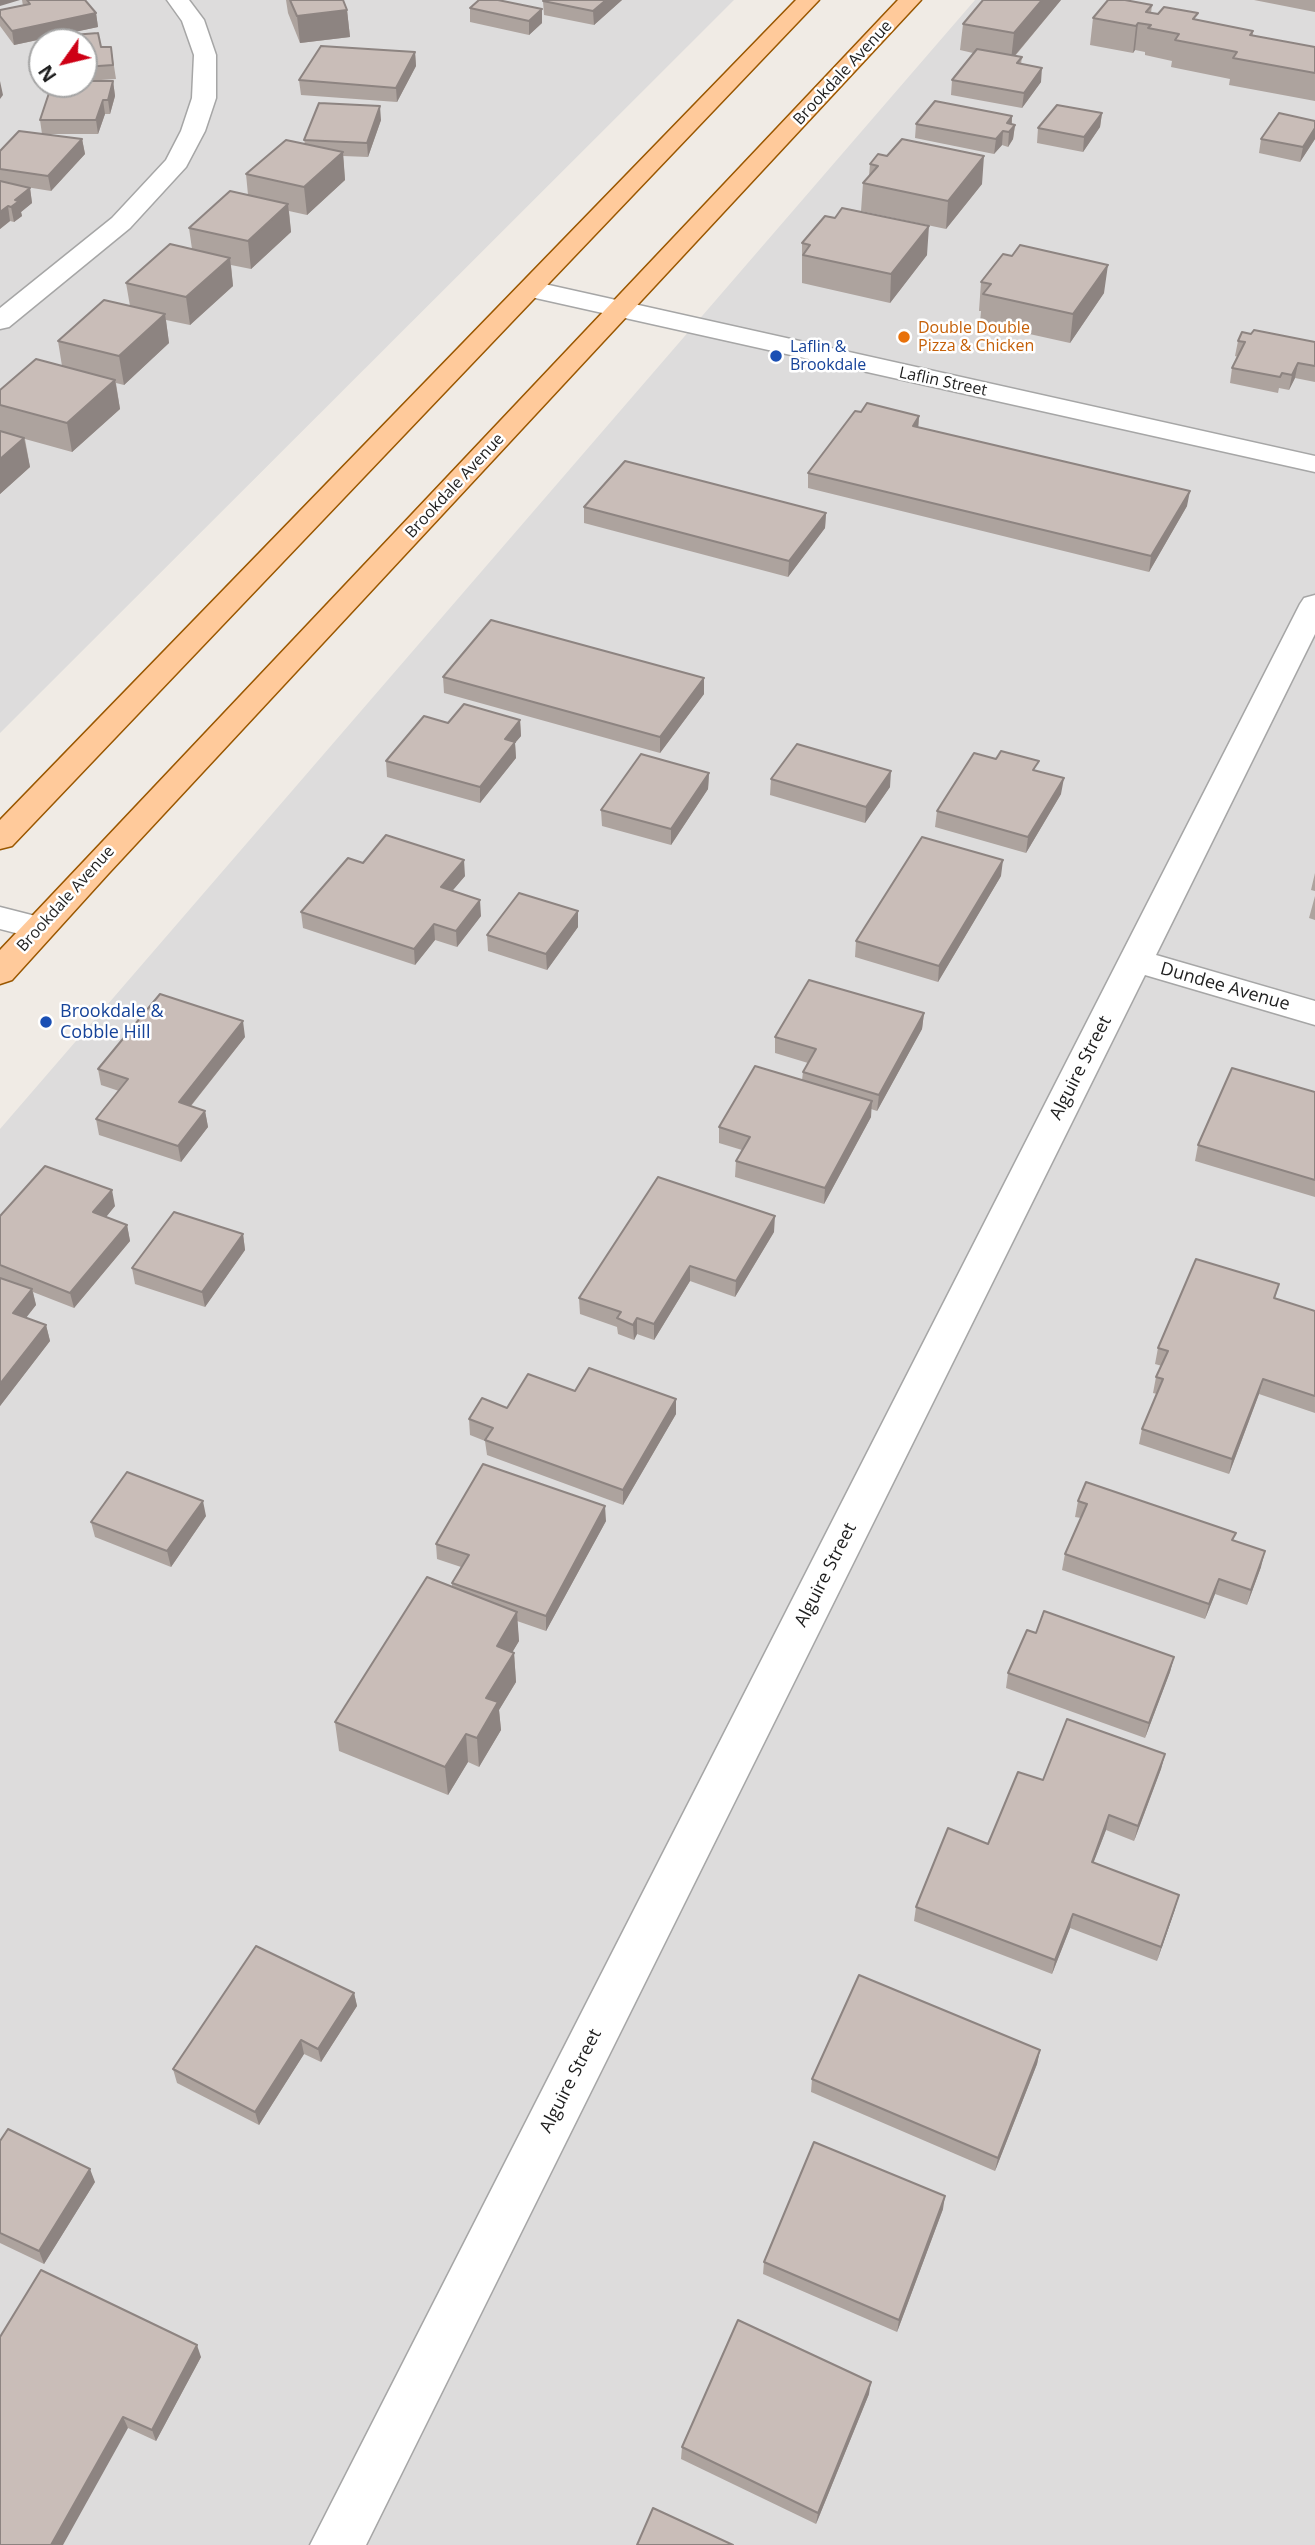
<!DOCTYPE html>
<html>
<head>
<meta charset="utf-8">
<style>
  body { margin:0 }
  #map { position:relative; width:1315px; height:2545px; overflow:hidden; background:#f0ebe5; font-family:"Open Sans",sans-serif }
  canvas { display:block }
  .north { position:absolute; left:28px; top:28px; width:70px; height:70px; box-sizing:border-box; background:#fff; border:2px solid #a5a5a5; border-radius:50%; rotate:236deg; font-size:19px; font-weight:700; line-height:28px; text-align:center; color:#1f1f1f }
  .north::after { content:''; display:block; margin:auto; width:24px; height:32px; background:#ce0015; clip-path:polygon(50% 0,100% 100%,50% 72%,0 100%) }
</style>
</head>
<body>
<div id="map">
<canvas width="1315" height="2545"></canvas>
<div class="north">N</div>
</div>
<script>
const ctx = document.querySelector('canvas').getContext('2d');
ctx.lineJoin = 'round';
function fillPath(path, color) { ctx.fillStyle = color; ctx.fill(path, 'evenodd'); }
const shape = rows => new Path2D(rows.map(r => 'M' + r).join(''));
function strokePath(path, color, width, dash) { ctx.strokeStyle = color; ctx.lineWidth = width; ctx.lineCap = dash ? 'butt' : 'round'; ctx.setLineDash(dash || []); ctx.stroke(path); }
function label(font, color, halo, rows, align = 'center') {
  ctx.font = font + ' "Open Sans",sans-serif'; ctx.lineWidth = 5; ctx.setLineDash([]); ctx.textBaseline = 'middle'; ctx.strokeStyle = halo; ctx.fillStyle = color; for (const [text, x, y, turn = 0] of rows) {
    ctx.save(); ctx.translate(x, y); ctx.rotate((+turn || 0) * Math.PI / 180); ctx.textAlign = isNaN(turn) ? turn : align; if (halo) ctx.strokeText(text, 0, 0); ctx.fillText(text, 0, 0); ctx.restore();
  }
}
fillPath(shape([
  [0,0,734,0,0,733],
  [42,42,84,42,84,84,42,84],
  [975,0,1315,0,1315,2545,0,2545,0,1129]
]), '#dddcdc');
const street = shape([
  [167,0,189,0,204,20,216,55,216,98,205,131,186,167,130,228,9,327,0,329,0,308,112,218,166,160,181,131,192,98,194,55,182,21,167,0],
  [531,281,1315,456,1315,472,522,295,518,289,522,283,531,281],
  [1315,595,1315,634,1156,955,1315,1001,1315,1025,1145,975,366,2545,310,2545,1300,604,1304,598,1315,595],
  [0,907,51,920,56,928,51,936,39,939,0,929,0,907]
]);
const primary = shape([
  [796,0,819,0,12,846,0,849,0,820,796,0],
  [898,0,921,0,109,873,12,980,0,984,0,950,898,0]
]);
strokePath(street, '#a6a6a6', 3);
strokePath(primary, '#9a5700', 3);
fillPath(street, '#fff');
fillPath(primary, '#ffca9b');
fillPath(shape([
  [22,0,85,0,96,13,98,27,54,36,98,33,101,47,111,47,116,79,86,81,113,81,115,96,110,114,105,114,98,134,44,134,82,139,85,154,51,191,26,187,30,188,32,203,21,212,22,216,14,222,10,221,0,229,0,151,19,131,42,134,40,120,52,84,84,84,84,42,47,42,47,38,14,45,0,26,0,10,23,6],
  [286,0,343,0,347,10,350,37,300,43,288,13],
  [545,0,622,0,594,25,544,15,543,1],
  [1061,0,1015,56,1022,57,1021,64,1041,82,1022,108,951,95,952,80,973,53,960,50,963,24],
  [1254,0,1315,0,1315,12],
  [1152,5,1151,13,1253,31,1253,36,1315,47,1315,101,1229,85,1230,79,1171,67,1172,61,1145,55,1145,52,1135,50,1133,53,1090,45,1093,18],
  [470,8,542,23,529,35,470,22],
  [415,52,416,66,397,102,301,95,299,80],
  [1102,113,1100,127,1083,152,1037,143,1038,128],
  [1012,116,1012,124,1015,125,1013,139,1008,147,1002,145,994,154,915,138,916,124],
  [381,120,368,157,343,156,345,180,307,215,289,211,291,232,251,269,231,265,233,286,190,325,166,320,169,343,124,385,116,383,120,409,72,452,25,439,30,467,0,494,0,390,62,366,58,341,130,306,126,283,192,249,189,228,248,195,246,174,305,144,304,140],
  [1315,121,1315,139,1300,162,1259,153,1261,139],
  [870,164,982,184,946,229,861,211,863,183,869,176],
  [802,243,927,255,890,303,802,283],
  [981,282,1104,293,1070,343,980,323,981,311,979,311],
  [1251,334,1315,342,1315,382,1295,378,1289,390,1279,388,1278,393,1230,383,1232,368,1238,357,1235,356,1238,341],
  [919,416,918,427,1187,506,1149,572,808,488,808,473],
  [584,507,826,513,825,528,788,577,584,523],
  [443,677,704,678,704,694,660,753,444,693],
  [520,720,521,736,515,743,516,758,480,803,387,777,386,761,448,723],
  [1038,771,1061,794,1026,853,935,827,937,811],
  [709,773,708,789,671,845,602,826,601,810],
  [771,779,890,787,865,823,770,795],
  [363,863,465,876,452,891,481,916,457,947,435,940,415,965,303,928,301,912],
  [1315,873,1315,891,1311,890],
  [1001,876,938,982,855,957,856,941],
  [1315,896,1315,920,1309,918],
  [578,927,547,970,488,951,487,935],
  [924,1013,922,1029,877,1111,871,1109,871,1117,824,1204,735,1177,736,1161,742,1150,719,1143,719,1127,802,1080,803,1072,808,1063,775,1053,775,1037],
  [245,1037,191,1106,205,1111,208,1127,181,1162,99,1135,96,1119,119,1091,101,1085,98,1069],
  [1315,1092,1315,1197,1195,1161,1198,1145],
  [115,1206,106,1217,127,1225,130,1241,74,1308,33,1292,36,1305,26,1318,46,1325,50,1341,0,1406,0,1216],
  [774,1232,735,1297,690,1281,654,1340,637,1334,634,1340,618,1334,617,1327,580,1314,579,1298],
  [243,1234,245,1250,205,1307,135,1284,132,1268],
  [1279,1284,1275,1299,1315,1311,1315,1413,1259,1394,1229,1474,1139,1444,1142,1429,1157,1394,1153,1393,1156,1377,1162,1366,1155,1364,1158,1348],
  [575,1391,676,1414,623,1505,487,1455,485,1441,470,1435,469,1419,507,1408],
  [1078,1501,1234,1541,1261,1567,1247,1605,1215,1594,1205,1619,1062,1570,1065,1554,1081,1518,1075,1517],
  [206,1516,171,1567,95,1537,91,1522],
  [606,1521,546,1631,517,1621,519,1641,512,1652,514,1653,516,1682,499,1710,501,1730,479,1767,468,1762,448,1795,339,1751,335,1722,452,1587,452,1583,461,1567,437,1559,436,1544],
  [1036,1633,1174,1657,1170,1672,1145,1738,1006,1688,1008,1673],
  [1165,1754,1161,1769,1134,1841,1106,1830,1093,1863,1175,1909,1157,1961,1070,1928,1052,1974,914,1921,916,1907,988,1844,1043,1780],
  [354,1993,357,2006,321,2062,304,2054,259,2125,177,2083,173,2069],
  [1040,2050,1037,2064,995,2171,811,2092,812,2079],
  [0,2141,95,2182,44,2264,0,2243],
  [943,2209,897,2332,763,2274,764,2262],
  [0,2337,201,2357,156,2441,128,2428],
  [869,2394,816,2524,681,2459,682,2447]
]), '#ada39e');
fillPath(shape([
  [0,0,20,0,0,6],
  [606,0,622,0,594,25,593,11],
  [1042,0,1061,0,1011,60,1014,33],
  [542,9,542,23,529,35,529,21],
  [347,10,350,37,300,43,297,16],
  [96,13,98,27,14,45,12,31],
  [1138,23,1135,50,1133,53,1136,26],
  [415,52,416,66,397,102,396,88],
  [1042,68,1041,82,1022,108,1024,93],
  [0,81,3,95,0,99],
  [113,81,115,96,110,114,108,100],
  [103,100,105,114,98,134,96,120],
  [380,106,381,120,368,157,367,143],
  [1102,113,1100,127,1083,152,1084,137],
  [1012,116,1011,130,1015,125,1013,139,1008,147,1009,132,1007,123],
  [1315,128,1315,139,1300,162,1303,147],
  [1003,131,1002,145,994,154,996,139],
  [82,139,85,154,51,191,48,176],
  [343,152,345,180,307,215,304,187],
  [984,156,982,184,946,229,948,201],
  [30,188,32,203,21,212,22,216,14,222,11,207,15,200],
  [288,204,291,232,251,269,248,241],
  [8,206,10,221,0,229,0,212],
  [929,226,927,255,890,303,891,274],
  [230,258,233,286,190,325,186,297],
  [1108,265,1104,293,1070,343,1073,314],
  [165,314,169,343,124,385,119,356],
  [1298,363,1295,378,1289,390,1292,375],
  [115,380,120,409,72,452,67,423],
  [919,416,918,431,913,426],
  [24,438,30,467,0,494,0,459],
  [1190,491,1187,506,1149,572,1151,556],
  [826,513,825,528,788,577,789,561],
  [704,678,704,694,660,753,660,737],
  [520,720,521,736,515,743,516,758,480,803,480,787,505,739],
  [891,771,890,787,865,823,866,807],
  [709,773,708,789,671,845,671,829],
  [1064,778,1061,794,1026,853,1028,837],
  [464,860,465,876,442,903,441,887],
  [1003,860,1001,876,938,982,939,966],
  [480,900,481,916,457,947,456,931],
  [578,911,578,927,547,970,546,954],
  [434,924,435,940,415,965,414,949],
  [924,1013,922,1029,877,1111,879,1095],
  [243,1021,245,1037,181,1118,179,1102],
  [872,1101,871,1117,824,1204,825,1188],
  [205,1111,208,1127,181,1162,178,1146],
  [112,1190,115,1206,97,1228,93,1212],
  [775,1216,774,1232,735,1297,736,1281],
  [127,1225,130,1241,74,1308,70,1293],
  [243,1234,245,1250,205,1307,202,1292],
  [690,1266,690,1281,654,1340,654,1324],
  [32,1289,36,1305,17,1329,13,1313],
  [637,1318,637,1334,634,1340,633,1325],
  [46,1325,50,1341,0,1406,0,1384],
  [1263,1379,1259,1394,1229,1474,1232,1459],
  [676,1399,676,1414,623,1505,623,1490],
  [203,1501,206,1516,171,1567,167,1551],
  [605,1506,606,1521,546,1631,546,1616],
  [1265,1551,1261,1567,1247,1605,1251,1590],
  [1219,1579,1215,1594,1205,1619,1209,1604],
  [517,1612,519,1641,499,1675,497,1646],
  [514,1653,516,1682,499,1710,501,1730,479,1767,477,1738,486,1698],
  [1174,1657,1170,1672,1145,1738,1149,1723],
  [466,1734,468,1762,448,1795,445,1767],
  [1165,1754,1161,1769,1134,1841,1138,1826],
  [1109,1815,1106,1830,1088,1877,1092,1862],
  [1179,1895,1175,1909,1157,1961,1161,1947],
  [1073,1914,1070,1928,1052,1974,1055,1960],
  [354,1993,357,2006,321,2062,318,2049],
  [301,2040,304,2054,259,2125,255,2112],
  [1040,2050,1037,2064,995,2171,998,2158],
  [90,2169,95,2182,44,2264,39,2251],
  [945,2196,943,2209,897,2332,899,2320],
  [197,2345,201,2357,156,2441,152,2430],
  [871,2382,869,2394,816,2524,818,2513],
  [123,2417,128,2428,63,2545,51,2545]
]), '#8d8481');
const building = shape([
  [27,0,85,0,96,13,12,31,0,16,0,10,30,4,27,0],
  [290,0,343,0,347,10,297,16,290,0],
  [479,0,498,0,542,9,529,21,470,8,479,0],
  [545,0,606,0,593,11,543,1,545,0],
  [983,0,1042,0,1014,33,963,24,983,0],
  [1108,0,1125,0,1152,5,1146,12,1158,14,1164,7,1198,13,1193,19,1253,31,1250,35,1315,47,1315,73,1233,58,1237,52,1175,40,1179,34,1148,28,1151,25,1138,23,1136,26,1093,18,1108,0],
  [98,33,101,47,111,47,113,65,84,67,84,42,47,42,47,37,98,33],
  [321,46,415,52,396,88,299,80,321,46],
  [977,49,1022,57,1017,63,1042,68,1024,93,952,80,977,49],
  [84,81,113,81,108,100,103,100,96,120,40,120,52,84,84,84,84,81],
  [935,101,1012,116,1007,123,1015,125,1009,132,1003,131,996,139,916,124,935,101],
  [319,103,380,106,367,143,304,140,319,103],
  [1057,105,1102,113,1084,137,1038,128,1057,105],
  [1279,113,1315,121,1315,128,1303,147,1261,139,1279,113],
  [19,131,82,139,48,176,0,169,0,151,19,131],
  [902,139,984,156,948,201,863,183,878,166,870,164,878,154,887,156,902,139],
  [286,140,343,152,304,187,246,174,286,140],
  [0,181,30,188,15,200,19,201,11,207,8,206,0,212,0,181],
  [230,191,288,204,248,241,189,228,230,191],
  [842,208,929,226,891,274,803,255,810,245,802,243,825,216,835,218,842,208],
  [170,244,230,258,186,297,126,283,170,244],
  [1020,245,1108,265,1073,314,983,294,991,284,981,282,1003,254,1012,256,1020,245],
  [104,300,165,314,119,356,58,341,104,300],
  [1254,330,1315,342,1315,366,1298,363,1292,375,1282,373,1280,377,1232,368,1245,342,1238,341,1242,332,1251,334,1254,330],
  [36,359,115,380,67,423,0,405,0,390,36,359],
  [867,403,919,416,913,426,1190,491,1151,556,808,473,855,411,861,412,867,403],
  [0,431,24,438,0,459,0,431],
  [625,461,826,513,789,561,584,507,625,461],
  [491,620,704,678,660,737,443,677,491,620],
  [464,704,520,720,505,739,515,742,480,787,386,761,424,716,448,723,464,704],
  [797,744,891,771,866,807,771,779,797,744],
  [1001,751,1039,761,1033,770,1064,778,1028,837,937,811,974,753,996,759,1001,751],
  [641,754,709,773,671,829,601,810,641,754],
  [386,835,464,860,441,887,480,900,456,931,434,924,414,949,301,912,348,858,363,863,386,835],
  [922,837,1003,860,939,966,856,941,922,837],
  [519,893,578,911,546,954,487,935,519,893],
  [809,980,924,1013,879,1095,803,1072,816,1049,775,1037,809,980],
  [160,994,243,1021,179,1102,205,1111,178,1146,96,1119,128,1079,98,1069,160,994],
  [755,1066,872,1101,825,1188,736,1161,750,1137,719,1127,755,1066],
  [1232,1068,1315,1092,1315,1180,1198,1145,1232,1068],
  [45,1166,112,1190,93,1212,127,1225,70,1293,0,1265,0,1216,45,1166],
  [658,1177,775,1216,736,1281,690,1266,654,1324,637,1318,633,1325,617,1318,621,1312,579,1298,658,1177],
  [174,1212,243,1234,202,1292,132,1268,174,1212],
  [1196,1259,1279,1284,1274,1298,1315,1311,1315,1396,1263,1379,1232,1459,1142,1429,1163,1379,1156,1377,1168,1351,1158,1348,1196,1259],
  [0,1278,32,1289,13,1313,46,1325,0,1384,0,1278],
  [589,1368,676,1399,623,1490,485,1440,493,1428,469,1419,482,1398,507,1408,528,1374,575,1391,589,1368],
  [483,1464,605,1506,546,1616,452,1583,469,1555,436,1544,483,1464],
  [127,1472,203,1501,167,1551,91,1522,127,1472],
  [1086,1482,1236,1533,1232,1540,1265,1551,1251,1590,1219,1579,1209,1604,1065,1554,1087,1504,1078,1501,1086,1482],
  [427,1577,517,1612,497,1646,514,1653,486,1698,498,1702,477,1738,466,1734,445,1767,335,1722,427,1577],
  [1044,1611,1174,1657,1149,1723,1008,1673,1027,1630,1036,1633,1044,1611],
  [1067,1719,1165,1754,1138,1826,1109,1815,1092,1862,1179,1895,1161,1947,1073,1914,1055,1960,916,1907,948,1828,988,1844,1018,1772,1043,1780,1067,1719],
  [256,1946,354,1993,318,2049,301,2040,255,2112,173,2069,256,1946],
  [859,1975,1040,2050,998,2158,812,2079,859,1975],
  [8,2129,90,2169,39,2251,0,2233,0,2141,8,2129],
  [814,2142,945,2196,899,2320,764,2262,814,2142],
  [41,2270,197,2345,152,2430,123,2417,51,2545,0,2545,0,2337,41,2270],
  [738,2320,871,2382,818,2513,682,2447,738,2320],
  [653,2508,733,2545,637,2545,653,2508]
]);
fillPath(building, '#c9bdb8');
strokePath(building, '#8d8481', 2);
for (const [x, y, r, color] of [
  [904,337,7,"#e8710a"],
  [776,356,7,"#1a4fb4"],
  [46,1022,7,"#1a4fb4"]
]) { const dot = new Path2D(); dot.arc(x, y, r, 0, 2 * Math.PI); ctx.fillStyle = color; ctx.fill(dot); strokePath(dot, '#fff', 2.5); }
label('16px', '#1f1f1f', '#fff', [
  ["Brookdale Avenue",843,73,-47],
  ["Laflin Street",943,382,12],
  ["Brookdale Avenue",455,486,-47],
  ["Brookdale Avenue",66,899,-48]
]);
label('16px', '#c56008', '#fff', [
  ["Double Double",918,328],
  ["Pizza & Chicken",918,346]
], 'left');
label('16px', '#164399', '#fff', [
  ["Laflin &",790,347],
  ["Brookdale",790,365]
], 'left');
label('18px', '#1f1f1f', '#fff', [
  ["Dundee Avenue",1225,987,16],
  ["Alguire Street",1081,1068,-63],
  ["Alguire Street",826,1575,-63],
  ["Alguire Street",571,2081,-63]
]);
label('18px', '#164399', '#fff', [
  ["Brookdale &",60,1012],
  ["Cobble Hill",60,1033]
], 'left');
</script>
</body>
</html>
